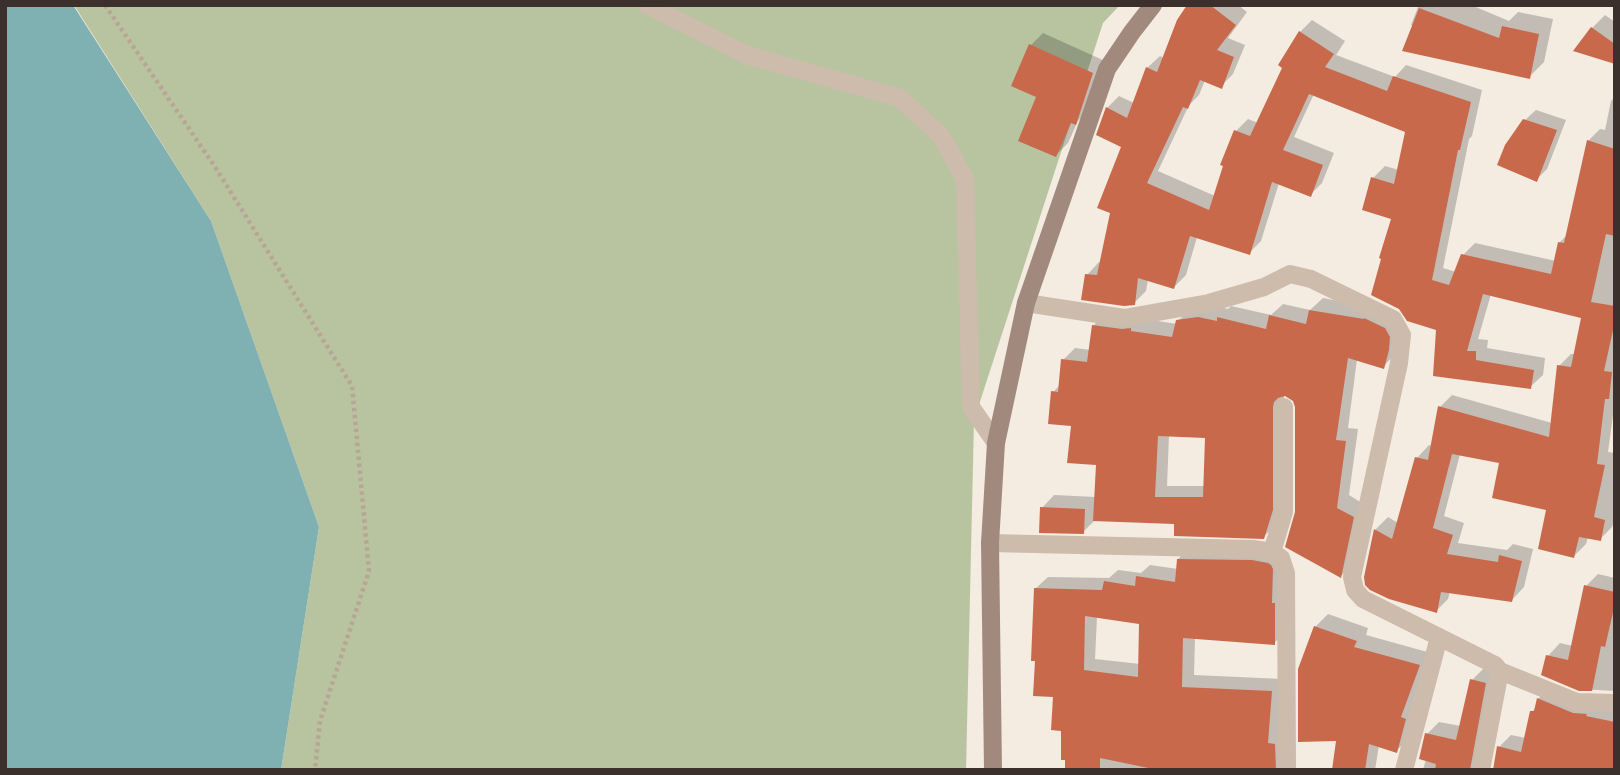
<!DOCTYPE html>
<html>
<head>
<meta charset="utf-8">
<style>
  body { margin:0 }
  #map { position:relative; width:1620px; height:775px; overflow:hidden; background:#f4ebe1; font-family:"Nunito Sans",sans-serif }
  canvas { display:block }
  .frame { position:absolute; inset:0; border:7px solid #3b302b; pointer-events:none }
</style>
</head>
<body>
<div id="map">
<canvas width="1620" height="775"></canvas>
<div class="frame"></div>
</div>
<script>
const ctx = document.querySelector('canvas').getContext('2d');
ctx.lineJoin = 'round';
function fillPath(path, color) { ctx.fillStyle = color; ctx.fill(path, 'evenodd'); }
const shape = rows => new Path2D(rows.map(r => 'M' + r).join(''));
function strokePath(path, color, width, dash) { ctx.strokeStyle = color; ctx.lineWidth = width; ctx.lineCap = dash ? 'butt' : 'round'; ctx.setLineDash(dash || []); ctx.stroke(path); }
fillPath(shape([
  [74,5,1120,5,1103,23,974,420,966,770,281,770,319,527,211,221]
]), '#b8c4a0');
fillPath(shape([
  [5,5,73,5,211,221,319,527,281,770,5,770]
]), '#7fb0b2');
fillPath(shape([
  [1190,5,1238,5,1247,12,1228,38,1245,45,1233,74,1221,86,1205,80,1199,95,1189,105,1158,171,1215,196,1236,131,1248,119,1258,123,1300,32,1312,20,1345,41,1336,55,1395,77,1406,65,1482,90,1472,136,1469,139,1443,268,1456,272,1463,255,1475,243,1556,261,1560,242,1568,234,1588,141,1600,129,1605,130,1611,101,1615,97,1615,400,1608,452,1615,453,1615,524,1613,524,1612,527,1600,539,1588,537,1586,544,1574,556,1548,509,1501,462,1460,454,1444,516,1464,523,1458,543,1507,550,1513,544,1533,549,1524,587,1512,600,1450,591,1448,599,1436,611,1365,577,1376,529,1388,517,1398,523,1417,458,1429,445,1432,446,1440,407,1452,395,1552,423,1559,366,1571,354,1576,354,1583,317,1491,294,1478,339,1488,340,1487,348,1545,358,1543,375,1530,387,1435,374,1438,329,1393,218,1373,178,1385,166,1399,170,1407,131,1314,94,1294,137,1334,153,1322,183,1310,195,1279,183,1261,241,1249,253,1197,237,1186,275,1174,287,1148,279,1146,291,1134,303,1087,275,1099,262,1102,263,1123,146,1107,108,1119,96,1134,103,1147,68,1160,56,1164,58],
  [1413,5,1471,5,1509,21,1518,12,1553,19,1544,62,1529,77,1411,25,1418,7],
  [1605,15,1615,22,1615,62,1576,50,1592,28],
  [1043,33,1105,61,1088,110,1078,121,1068,143,1056,155,1039,96,1031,45],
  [1536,110,1566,120,1547,169,1536,180,1525,120],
  [1323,298,1376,308,1397,316,1395,354,1383,367,1357,359,1348,428,1358,429,1349,495,1365,505,1353,564,1341,576,1297,513,1295,400,1284,393,1284,497,1276,525,1263,537,1176,522,1096,519,1083,532,1042,508,1054,495,1096,497,1098,464,1053,392,1060,385,1063,360,1075,348,1091,350,1094,325,1106,313,1177,324,1178,321,1190,309,1211,305,1228,309,1231,306,1271,315,1283,304,1310,310],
  [1169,435,1207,437,1205,486,1167,486],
  [1191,547,1281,551,1286,631,1274,643,1195,637,1194,675,1283,679,1293,770,1066,770,1063,729,1055,696,1037,659,1035,589,1048,577,1109,578,1118,570,1141,573,1150,565,1178,569,1178,559],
  [1097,616,1141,622,1140,664,1095,659],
  [1598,574,1615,578,1615,691,1580,689,1548,656,1560,643,1573,646,1586,586],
  [1328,614,1368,628,1366,635,1431,653,1409,738,1396,751,1379,745,1375,770,1334,770,1338,739,1315,627],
  [1484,668,1498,671,1482,762,1491,769,1494,769,1499,747,1511,735,1526,738,1532,712,1536,707,1538,699,1550,687,1615,702,1615,770,1423,770,1426,759,1427,734,1439,722,1461,726,1472,680]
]), '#0003');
fillPath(shape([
  [1187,5,1210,5,1236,25,1217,50,1234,57,1222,89,1200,80,1188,109,1183,107,1147,183,1209,210,1223,166,1220,165,1234,130,1250,136,1282,68,1278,65,1299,31,1334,54,1325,67,1387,91,1393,76,1471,102,1460,150,1458,150,1432,280,1449,285,1461,254,1551,274,1558,242,1564,243,1587,140,1615,149,1615,236,1606,234,1591,302,1615,306,1615,321,1604,371,1612,372,1609,399,1605,399,1597,464,1605,465,1594,517,1605,520,1601,541,1579,537,1574,558,1538,549,1546,510,1492,498,1499,463,1452,454,1433,528,1453,535,1447,554,1498,562,1499,555,1522,561,1512,602,1441,592,1437,613,1389,599,1370,590,1365,585,1364,577,1374,529,1392,539,1415,457,1428,460,1438,406,1549,437,1557,365,1571,367,1581,318,1483,294,1467,351,1476,351,1476,360,1534,370,1531,389,1433,376,1436,330,1407,321,1399,309,1371,295,1381,259,1379,258,1391,219,1362,210,1371,177,1394,184,1405,132,1309,94,1283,150,1323,165,1311,197,1272,182,1250,255,1190,236,1174,289,1138,278,1135,305,1124,306,1081,300,1085,274,1097,275,1110,213,1097,208,1121,147,1096,135,1106,107,1127,118,1146,67,1157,72,1177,20],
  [1419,8,1499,38,1502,26,1539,34,1530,79,1402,51],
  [1591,27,1615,44,1615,64,1573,51],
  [1029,44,1093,73,1076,125,1071,123,1056,157,1018,141,1036,97,1011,86],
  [1523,119,1557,130,1537,182,1497,165,1505,145],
  [1309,310,1364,319,1364,318,1385,328,1390,337,1389,350,1384,369,1348,358,1336,440,1346,441,1337,508,1354,517,1341,578,1285,547,1295,512,1295,407,1293,401,1285,396,1278,398,1274,402,1273,407,1273,510,1264,539,1174,536,1174,524,1093,521,1096,465,1067,463,1071,426,1048,424,1051,391,1058,392,1061,359,1087,362,1092,325,1122,329,1131,328,1131,331,1172,337,1176,320,1198,317,1217,321,1217,317,1266,329,1269,315,1306,324],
  [1158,436,1205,438,1203,497,1155,497],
  [1040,507,1085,509,1084,534,1039,533],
  [1177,559,1252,560,1268,563,1271,565,1273,569,1272,603,1275,603,1275,645,1183,638,1182,687,1272,691,1268,743,1275,744,1276,770,1158,770,1100,758,1100,770,1065,770,1065,760,1061,760,1061,731,1051,730,1053,697,1033,696,1035,661,1031,661,1034,588,1102,590,1104,581,1135,586,1136,576,1175,582],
  [1085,616,1139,624,1138,677,1084,670],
  [1584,585,1615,592,1615,604,1605,647,1601,646,1592,691,1579,691,1541,675,1546,655,1568,660],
  [1314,626,1357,641,1354,647,1420,665,1401,717,1406,719,1397,753,1369,744,1365,770,1332,770,1336,741,1298,742,1298,669],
  [1470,679,1486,683,1470,770,1435,770,1436,764,1419,759,1425,733,1456,740],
  [1537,698,1573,713,1587,714,1586,716,1615,722,1615,770,1493,770,1497,746,1521,752,1530,711,1534,711]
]), '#c8694b');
strokePath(shape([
  [105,5,215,167,352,386,369,571,320,721,315,770]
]), '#b9a596', 4.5, [3.5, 3.5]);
strokePath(shape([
  [647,5,747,55,900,98,941,136,965,179,971,407,996,443],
  [1026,303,1124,318,1209,303,1264,287,1290,274,1311,279,1393,319,1402,335,1399,363,1352,577,1355,590,1363,599,1495,665,1500,671,1481,770],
  [990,543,1253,549,1272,552,1281,558,1286,573,1287,770],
  [1272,552,1284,512,1284,407],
  [1500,671,1577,702,1615,703],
  [1404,770,1439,637]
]), '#cdbbac', 18);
strokePath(shape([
  [993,770,990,543,996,443,1026,303,1107,69,1132,32,1153,5]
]), '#a18a7d', 18);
</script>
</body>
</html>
